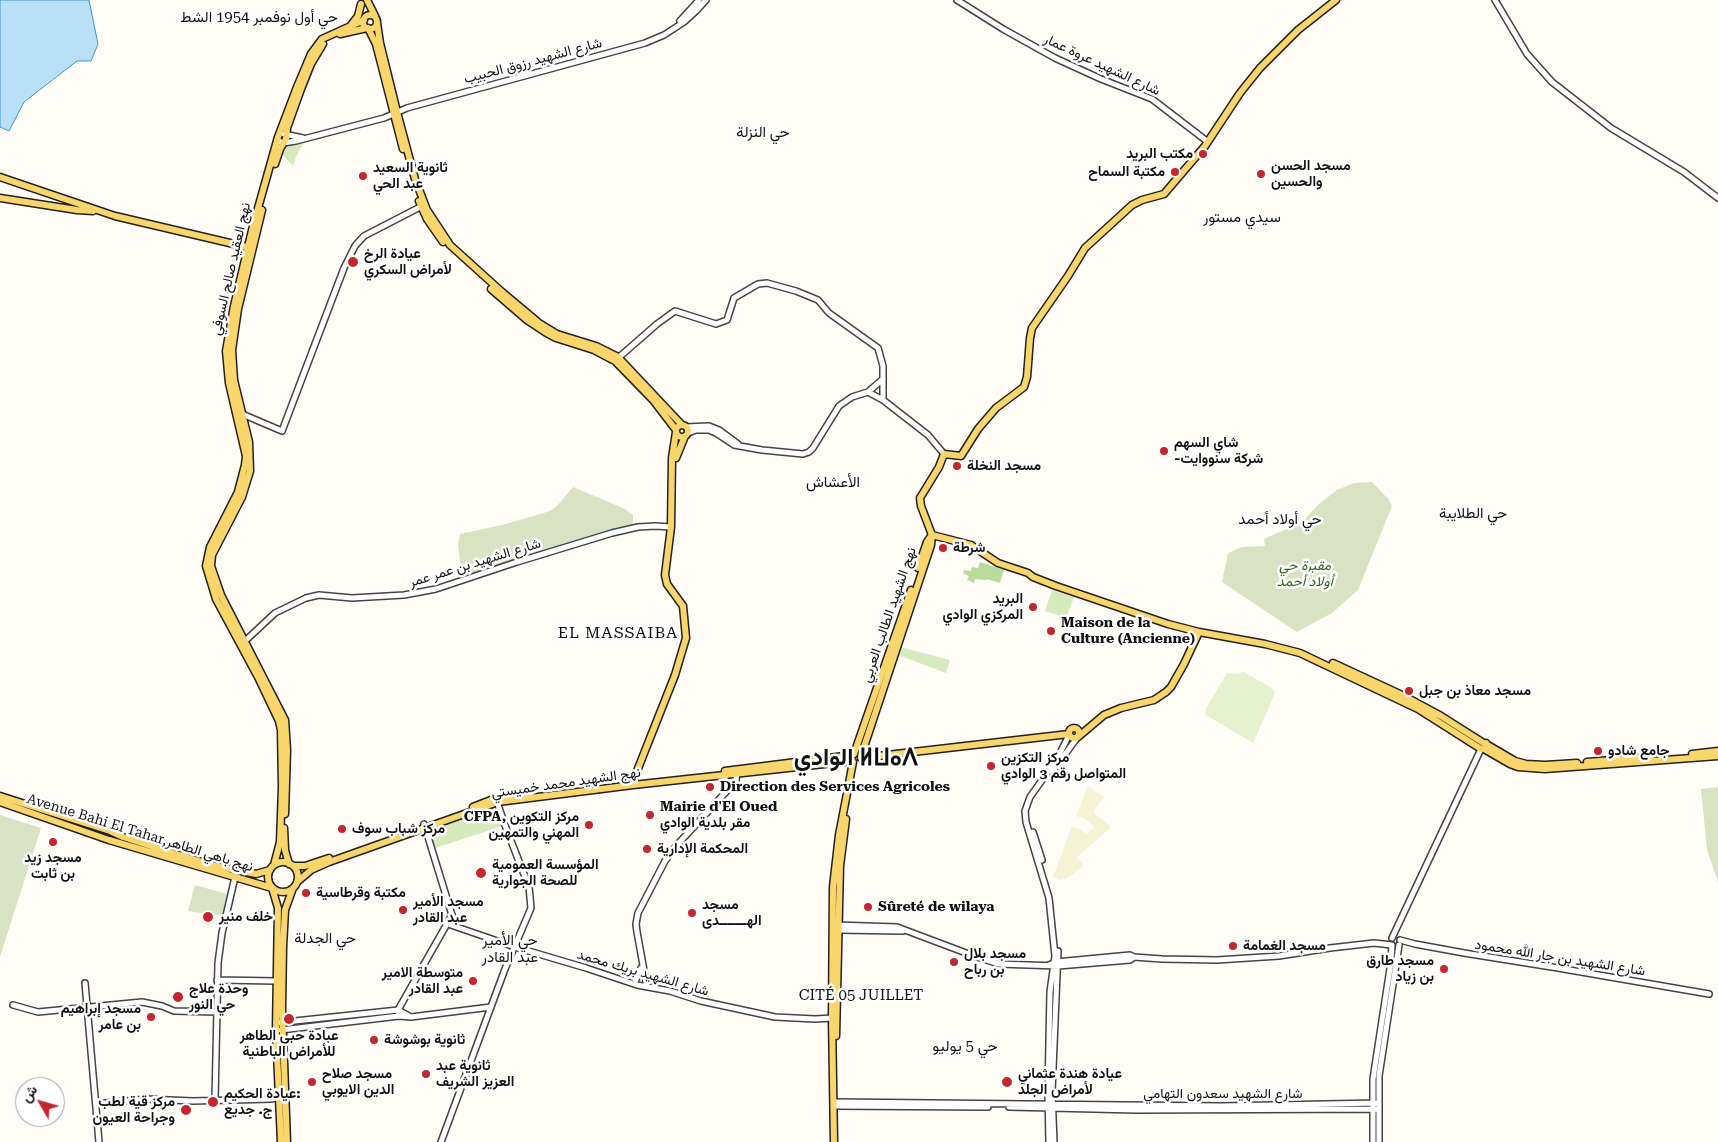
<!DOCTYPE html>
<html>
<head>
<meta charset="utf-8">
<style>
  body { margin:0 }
  #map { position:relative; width:1718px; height:1142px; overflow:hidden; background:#fffdf5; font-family:"Roboto Serif",Vazirmatn,serif }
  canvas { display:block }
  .north { position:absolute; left:15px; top:1077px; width:50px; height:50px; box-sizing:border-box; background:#fff; border:1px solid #a0a0a0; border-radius:50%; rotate:308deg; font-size:14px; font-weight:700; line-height:20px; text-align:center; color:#111 }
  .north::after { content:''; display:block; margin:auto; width:18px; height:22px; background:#c4262e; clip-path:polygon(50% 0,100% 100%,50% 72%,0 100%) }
</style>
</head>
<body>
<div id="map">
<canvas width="1718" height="1142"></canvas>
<div class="north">ش</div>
</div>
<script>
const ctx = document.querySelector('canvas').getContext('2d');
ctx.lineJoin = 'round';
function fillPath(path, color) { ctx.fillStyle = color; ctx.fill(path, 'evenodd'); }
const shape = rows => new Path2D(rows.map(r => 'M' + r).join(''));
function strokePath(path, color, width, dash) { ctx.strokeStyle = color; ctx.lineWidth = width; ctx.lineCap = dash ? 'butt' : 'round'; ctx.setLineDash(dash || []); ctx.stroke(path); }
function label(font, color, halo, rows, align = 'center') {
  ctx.font = font + ' "Roboto Serif",Vazirmatn,"Noto Sans Tifinagh",serif'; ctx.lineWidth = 5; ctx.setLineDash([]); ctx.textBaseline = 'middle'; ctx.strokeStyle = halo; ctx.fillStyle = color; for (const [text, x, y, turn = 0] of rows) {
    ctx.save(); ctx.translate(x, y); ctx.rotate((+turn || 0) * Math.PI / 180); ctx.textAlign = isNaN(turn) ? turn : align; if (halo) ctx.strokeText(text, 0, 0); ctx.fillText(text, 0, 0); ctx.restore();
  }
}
fillPath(shape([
  [1088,786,1104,797,1093,812,1111,827,1077,857,1084,866,1065,879,1060,880,1053,877,1072,826,1082,830,1086,834,1094,827,1085,819,1076,816]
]), '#f6f3d4');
fillPath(shape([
  [305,140,296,157,293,166,282,154,282,151,286,145,291,144,293,146],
  [1052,590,1074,597,1066,618,1045,611],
  [900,647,950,660,946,673,898,655],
  [496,807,503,826,435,848,429,829]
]), '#d5ebbd');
fillPath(shape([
  [980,562,1004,570,1000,583,987,579,986,580,975,579,974,583,967,580,969,576,963,573,964,570,971,571,972,567,978,568]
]), '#b9dc9c');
fillPath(shape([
  [1372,482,1389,500,1392,506,1358,590,1332,613,1297,632,1222,582,1228,553,1242,547,1265,546,1264,539,1302,522,1319,504,1337,490,1354,483],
  [573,487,623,508,633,515,633,525,472,573,460,563,458,544,460,534,506,524,550,511,557,506],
  [1718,787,1718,882,1707,850,1701,789],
  [0,815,41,828,0,957],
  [195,885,227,894,222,916,188,911]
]), '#d9e3c4');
fillPath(shape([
  [1242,671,1272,688,1275,693,1253,743,1206,715,1205,710,1227,673,1240,674]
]), '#e6f2cf');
const water = shape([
  [0,0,89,0,98,44,91,61,77,61,24,102,9,131,0,127,0,0]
]);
fillPath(water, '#b9e0f7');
strokePath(water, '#3f96cf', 1);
const minor = shape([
  [957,0,1003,29,1055,58,1101,79,1152,99,1208,142],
  [1495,0,1527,54,1552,82,1611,128,1684,172,1718,198],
  [680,21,699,0],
  [284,134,303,138],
  [277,140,283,143,296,141,384,118,407,108,645,43,664,35,684,22,696,11,706,0],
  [617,359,657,324,675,311,716,324,727,320,734,298,758,284,767,283,796,291,818,300,829,313,878,348,883,366,883,400],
  [868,392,883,379],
  [242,414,282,431,328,310,344,268,355,246,364,236,424,205],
  [686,427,709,426,719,430,738,444],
  [688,433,696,430,709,430,716,433,734,445,762,450,803,454,809,452,813,448,839,406,852,397,868,392,883,400,928,435,944,454],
  [244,642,275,613,306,598,319,595,352,598,404,595,436,589,517,562,612,533,638,527,655,526,671,527],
  [725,771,725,793],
  [1052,772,1077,738],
  [1033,832,1042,860],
  [448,924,515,947,586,968,637,985,670,991,701,1001,775,1017,815,1019,833,1018],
  [835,925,897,927,974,956,999,964,1058,966,1130,960,1134,957],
  [837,930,903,931],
  [1392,938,1481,749],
  [1400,940,1415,944,1464,953,1558,968,1709,994],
  [1049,965,1056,962,1130,955,1134,957,1162,959,1217,960,1279,956,1330,948,1374,943,1392,945],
  [217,980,276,981],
  [85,983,99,1142],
  [634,984,641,968],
  [647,987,637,932,636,924,638,913,665,861,676,846,736,781,737,770],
  [13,1005,38,1012,142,1002,162,1006,174,1011,217,1012],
  [399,1016,398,1010,452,915,424,824],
  [276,1023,398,1010,409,1016],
  [281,1030,399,1016,411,1017,491,1007],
  [215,1100,218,963,222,933,235,877],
  [834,1102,1221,1106,1378,1103],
  [96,1104,146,1099,193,1101,272,1099,282,1096],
  [834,1106,988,1107],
  [1009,1107,1136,1110,1378,1109],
  [441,1142,505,969,531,908,529,887,506,828,496,799],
  [1049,1142,1048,1092,1050,992,1055,956,1049,898,1026,822,1025,811,1030,797,1057,759,1069,735],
  [1054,1142,1052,1092,1058,951],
  [1373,1142,1373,1079,1391,962,1392,945],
  [1379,1142,1379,1076,1399,945]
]);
const major = shape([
  [367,0,375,16],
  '363 22a7 7 0 1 1 14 0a7 7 0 1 1-14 0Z',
  [377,23,380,43,397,112,415,179,427,210,450,245,502,292,539,323,557,334,596,346,618,357,682,425],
  [351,25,358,16,361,4],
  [368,28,376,44,403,149],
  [340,34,367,28],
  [275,164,280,149,286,139,287,128,301,89,311,64,323,44],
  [0,177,115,216,251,248],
  [0,198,77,210,93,211],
  [419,201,427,219,443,242],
  [262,210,238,309,232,350,234,380,249,442,250,471,242,497,212,555,211,566,221,595,285,720,287,750,285,814],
  [491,289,527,320,545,332,556,338,594,350,615,361,653,400,676,430],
  '676 431a6 6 0 1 1 12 0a6 6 0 1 1-12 0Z',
  [676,458,685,436],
  [932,535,971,545,998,563,1028,573,1033,577,1056,586,1168,624,1199,632],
  [918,568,927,542,931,536],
  [1333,663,1402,695,1441,716,1482,742],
  '1069 733a5 5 0 1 1 10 0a5 5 0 1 1-10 0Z',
  [1078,737,1104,715,1121,708,1154,700,1166,692,1171,687,1184,664,1199,632,1265,644,1300,653,1418,709,1481,749,1486,747,1486,743],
  [1486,744,1515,761,1526,764,1545,765,1577,763],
  [1484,749,1510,764,1518,767,1545,769,1718,756],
  [854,754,911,590],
  [1692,754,1718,751],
  [861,756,931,545,932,535,921,506,920,498,939,467,944,454,961,456,978,429,996,408,1024,387,1027,377,1030,338,1032,328,1068,276,1085,248,1132,205,1142,200,1164,194,1205,146,1240,93,1260,68,1298,30,1336,0],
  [861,758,1069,734],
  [1587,762,1650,757],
  [725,771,852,755],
  [634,785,633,782,639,766,675,675,686,638,683,606,667,584,665,575,671,527,672,458,676,432],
  [0,796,110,831,123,837,176,854,215,866,256,874,270,870],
  [0,802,109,840,272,888],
  [473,807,496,798,531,793],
  [284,828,285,850,289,864],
  '268 877a15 15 0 1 1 30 0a15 15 0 1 1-30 0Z',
  [274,865,280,842,282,787,281,730,279,721,258,677,216,599,206,566,210,547,238,492,245,465,246,456,229,383,226,351,234,306,253,226,278,137,297,87,311,54,322,39,364,20],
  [293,866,305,866,329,858],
  [297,882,311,870,329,862,498,802,633,785,852,761],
  [272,888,278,908,276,1031,281,1142],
  [836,1036,840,866,846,819],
  [287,1142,282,1008,283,947,285,910,293,888],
  [834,1142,832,1018,833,887,839,835,853,762]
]);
strokePath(minor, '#444', 8);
strokePath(major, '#222', 9);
strokePath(minor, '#fff', 5);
strokePath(major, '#f9d66b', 6);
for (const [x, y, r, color] of [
  [1203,154,5,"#c4262e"],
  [1175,172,5,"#c4262e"],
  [1261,174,5,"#c4262e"],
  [363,176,5,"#c4262e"],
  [353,262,6,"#c4262e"],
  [1164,451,5,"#c4262e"],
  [957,466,5,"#c4262e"],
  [943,548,5,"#c4262e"],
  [1033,607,5,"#c4262e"],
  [1051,631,5,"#c4262e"],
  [1409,691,5,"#c4262e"],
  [1598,751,5,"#c4262e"],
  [991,766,5,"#c4262e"],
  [710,787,5,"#c4262e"],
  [650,815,5,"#c4262e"],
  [589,825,5,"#c4262e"],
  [342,829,5,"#c4262e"],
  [53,842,5,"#c4262e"],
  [647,849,5,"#c4262e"],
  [481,873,6,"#c4262e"],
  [306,893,5,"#c4262e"],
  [868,907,5,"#c4262e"],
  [403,910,5,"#c4262e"],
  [692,913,5,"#c4262e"],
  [208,917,6,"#c4262e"],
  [1233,946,5,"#c4262e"],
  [954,962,5,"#c4262e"],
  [1444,969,5,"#c4262e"],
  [473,981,5,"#c4262e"],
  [178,997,6,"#c4262e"],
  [151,1017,5,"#c4262e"],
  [289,1019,6,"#c4262e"],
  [374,1040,5,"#c4262e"],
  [426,1074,5,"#c4262e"],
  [312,1082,5,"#c4262e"],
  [1007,1082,6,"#c4262e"],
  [213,1102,6,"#c4262e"],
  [186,1110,6,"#c4262e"]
]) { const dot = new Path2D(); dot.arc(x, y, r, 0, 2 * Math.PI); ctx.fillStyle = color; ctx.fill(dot); strokePath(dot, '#fff', 2); }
label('14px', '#111', '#fff', [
  ["شارع الشهيد رزوق الحبيب",533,61,-15],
  ["شارع الشهيد عروة عمار",1102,65,25],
  ["نهج العقيد صالح السوفي",231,269,-77],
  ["شارع الشهيد بن عمر عمر",475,563,-17],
  ["نهج الشهيد الطالب العربي",889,615,-71],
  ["نهج الشهيد محمد خميستي",566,783,-8],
  ["Avenue Bahi El Tahar,نهج باهي الطاهر",140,833,17],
  ["شارع الشهيد بن جار الله محمود",1560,958,9],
  ["شارع الشهيد بريك محمد",643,973,16],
  ["شارع الشهيد سعدون التهامي",1223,1094]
]);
label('bold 14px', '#111', '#fff', [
  ["مكتب البريد",1193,154,"right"],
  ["مسجد الحسن",1271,166],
  ["والحسين",1271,182],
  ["ثانوية السعيد",373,168],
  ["عبد الحي",373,184],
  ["مكتبة السماح",1165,172,"right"],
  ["عيادة الرخ",364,254],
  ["لأمراض السكري",364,270],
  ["شاي السهم",1174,443],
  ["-شركة سنووايت",1174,459],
  ["مسجد النخلة",967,466],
  ["شرطة",953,548],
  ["البريد",1023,599,"right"],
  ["المركزي الوادي",1023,615,"right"],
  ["Maison de la",1061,623],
  ["Culture (Ancienne)",1061,639],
  ["مسجد معاذ بن جبل",1419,691],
  ["جامع شادو",1608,751],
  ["مركز التكزين",1001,758],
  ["المتواصل رقم 3 الوادي",1001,774],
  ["Direction des Services Agricoles",720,787],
  ["Mairie d'El Oued",660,807],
  ["مقر بلدية الوادي",660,823],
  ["CFPA, مركز التكوين",579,817,"right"],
  ["المهني والتمهين",579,833,"right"],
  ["مركز شباب سوف",352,829],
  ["المحكمة الإدارية",657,849],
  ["مسجد زيد",53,858,"center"],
  ["بن ثابت",53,874,"center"],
  ["المؤسسة العمومية",492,865],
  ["للصحة الجوارية",492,881],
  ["مكتبة وقرطاسية",316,893],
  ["مسجد الأمير",413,902],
  ["عبد القادر",413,918],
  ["مسجد",702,905],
  ["الهـــــــدى",702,921],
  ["Sûreté de wilaya",878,907],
  ["خلف منير",219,917],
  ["مسجد الغمامة",1243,946],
  ["مسجد بلال",964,954],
  ["بن رباح",964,970],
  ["مسجد طارق",1434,961,"right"],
  ["بن زياد",1434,977,"right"],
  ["متوسطة الامير",463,973,"right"],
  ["عبد القادر",463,989,"right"],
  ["وحدة علاج",189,989],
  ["حي النور",189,1005],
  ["مسجد إبراهيم",141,1009,"right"],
  ["بن عامر",141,1025,"right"],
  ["عيادة حبى الطاهر",289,1036,"center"],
  ["للأمراض الباطنية",289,1052,"center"],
  ["ثانوية بوشوشة",384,1040],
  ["ثانوية عبد",436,1066],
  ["العزيز الشريف",436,1082],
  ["مسجد صلاح",322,1074],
  ["الدين الايوبي",322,1090],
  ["عيادة هندة عثماني",1018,1074],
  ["لأمراض الجلد",1018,1090],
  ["عيادة الحكيم:",224,1094],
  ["ج. جديع",224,1110],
  ["مركز قية لطب",175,1102,"right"],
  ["وجراحة العيون",175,1118,"right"]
], 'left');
label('italic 14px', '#2f6b1f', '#fff', [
  ["مقبرة حي",1305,566],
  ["أولاد أحمد",1305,582]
]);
label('15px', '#111', '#fff', [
  ["حي أول نوفمبر 1954 الشط",259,18],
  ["حي النزلة",763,133],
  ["سيدي مستور",1242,218],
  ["الأعشاش",833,483],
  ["حي الطلايبة",1473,514],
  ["حي أولاد أحمد",1280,520],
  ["حي الجدلة",325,939],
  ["حي الأمير",510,941],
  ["عبد القادر",510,958],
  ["CITÉ 05 JUILLET",861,996],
  ["حي 5 يوليو",965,1047]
]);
ctx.letterSpacing = '1px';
label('16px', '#111', '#fff', [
  ["EL MASSAIBA",618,633]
]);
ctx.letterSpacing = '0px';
label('bold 24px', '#111', '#fff', [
  ["الوادي ⵍⵡⴰⴷ",856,758]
]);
</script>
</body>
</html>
